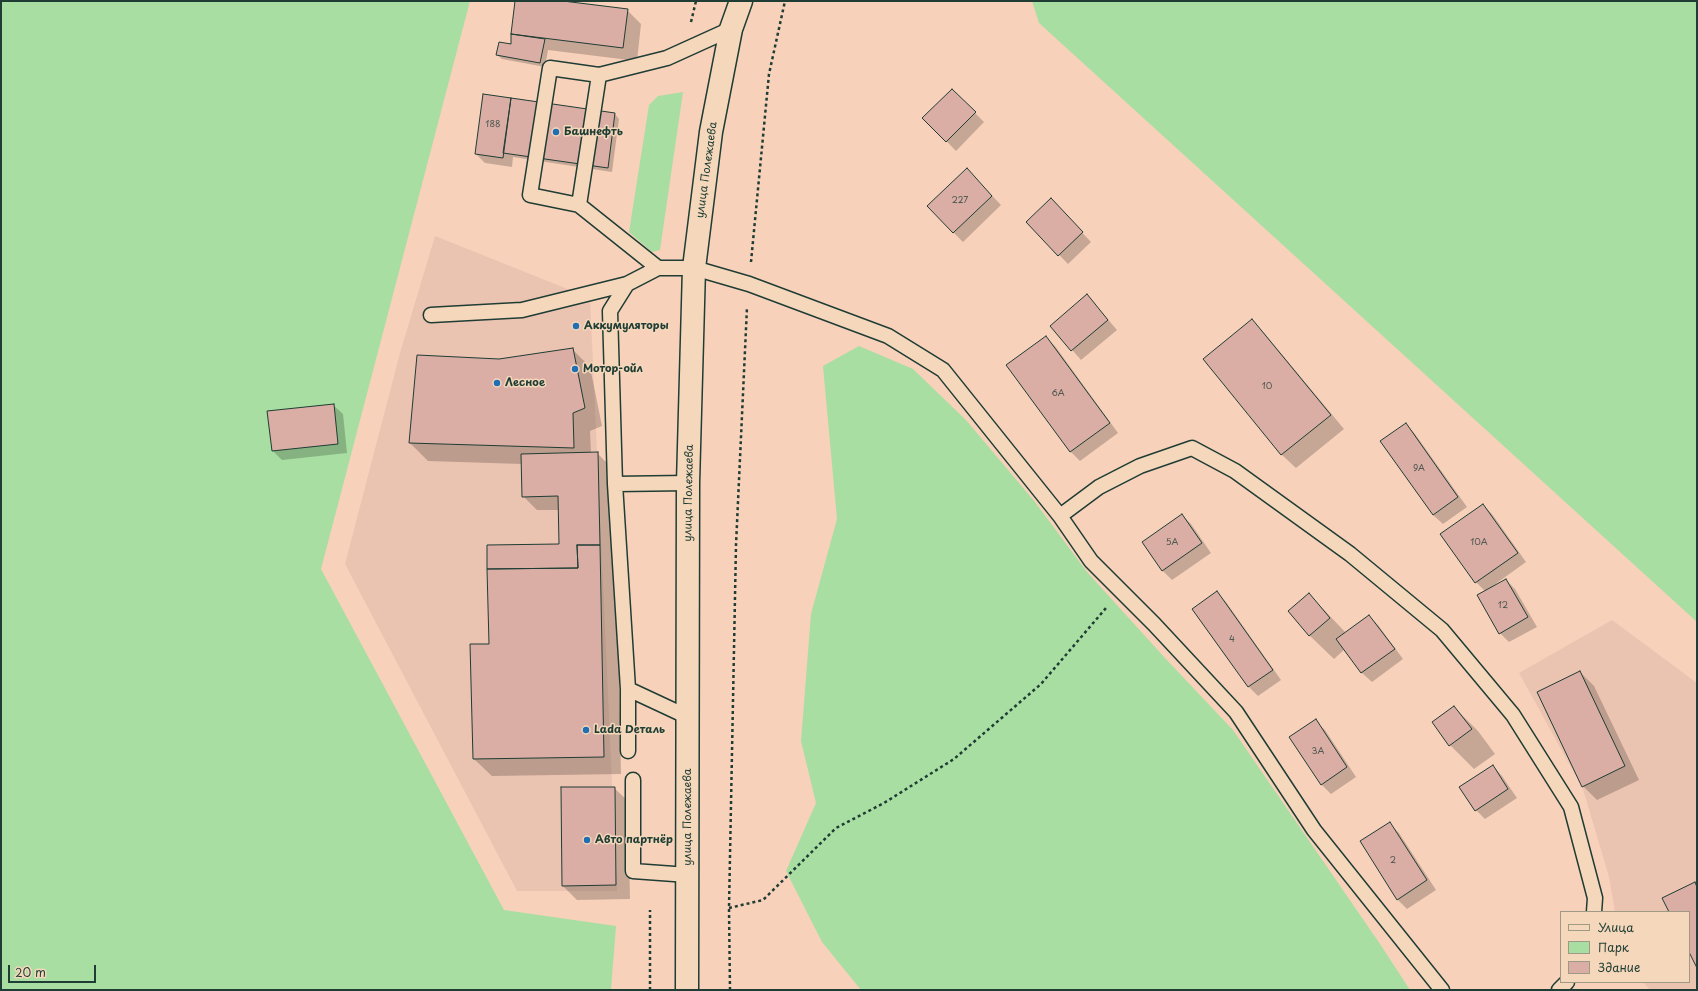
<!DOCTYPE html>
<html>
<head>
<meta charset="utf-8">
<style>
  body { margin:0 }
  #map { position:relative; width:1698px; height:991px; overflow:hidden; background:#f8d1bb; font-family:"Playpen Sans",sans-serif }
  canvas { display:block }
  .frame { position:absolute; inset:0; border:2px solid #1f3d34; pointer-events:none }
  .legend { position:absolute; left:1560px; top:911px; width:130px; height:72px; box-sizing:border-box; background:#f5d8bb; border:1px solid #9f9a85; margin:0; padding:5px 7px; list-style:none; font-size:12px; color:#1f3d34 }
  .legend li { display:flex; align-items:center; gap:8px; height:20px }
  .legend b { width:20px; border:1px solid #9f9a85 }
  .scale { position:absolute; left:8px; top:965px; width:88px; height:18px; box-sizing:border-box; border:2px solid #1f3d34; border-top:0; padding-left:5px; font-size:12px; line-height:14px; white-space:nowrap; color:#1f3d34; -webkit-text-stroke:3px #f5d8bb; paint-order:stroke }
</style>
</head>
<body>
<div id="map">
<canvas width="1698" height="991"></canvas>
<div class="frame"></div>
<ul class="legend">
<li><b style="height:5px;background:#f5d8bb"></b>Улица</li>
<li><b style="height:11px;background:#a8dea2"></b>Парк</li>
<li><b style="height:11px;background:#daada5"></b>Здание</li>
</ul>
<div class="scale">20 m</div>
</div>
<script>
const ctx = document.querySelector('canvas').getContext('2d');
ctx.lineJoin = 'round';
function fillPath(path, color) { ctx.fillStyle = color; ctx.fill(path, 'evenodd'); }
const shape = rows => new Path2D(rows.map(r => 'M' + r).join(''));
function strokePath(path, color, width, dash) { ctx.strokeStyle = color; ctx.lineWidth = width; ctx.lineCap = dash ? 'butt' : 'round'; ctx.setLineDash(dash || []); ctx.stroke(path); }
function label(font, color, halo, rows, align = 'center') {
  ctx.font = font + ' "Playpen Sans",sans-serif'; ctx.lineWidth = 3; ctx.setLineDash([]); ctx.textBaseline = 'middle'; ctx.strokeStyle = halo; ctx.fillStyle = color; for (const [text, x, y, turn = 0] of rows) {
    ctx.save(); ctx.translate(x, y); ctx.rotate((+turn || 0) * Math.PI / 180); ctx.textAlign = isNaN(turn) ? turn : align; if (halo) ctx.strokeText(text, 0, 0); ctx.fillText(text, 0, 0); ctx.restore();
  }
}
fillPath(shape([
  [435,236,590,298,617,891,517,891,345,564,400,353],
  [1612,620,1697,683,1697,990,1650,990,1643,982,1689,982,1689,912,1615,912,1609,877,1583,789,1519,673]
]), '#ebc3b1');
fillPath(shape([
  [1,1,470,1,321,569,504,910,616,926,611,990,1,990],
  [1032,1,1697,1,1697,622,1039,23],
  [683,92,660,250,652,252,629,232,649,105,658,96],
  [859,346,913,369,966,420,1035,502,1087,572,1165,658,1233,730,1380,944,1410,990,861,990,822,942,786,871,816,803,801,741,811,614,837,519,823,366]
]), '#a8dea2');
fillPath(shape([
  [516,1,555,1,627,10,641,24,637,61,548,50,545,67,502,59,497,55,512,46],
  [952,90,984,122,956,151,924,118],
  [615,114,619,119,612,172,513,157,512,167,485,163,476,154],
  [976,179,1001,205,963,242,953,232],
  [1060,209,1091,242,1068,264,1027,222],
  [1087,295,1117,330,1081,360,1051,326],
  [1252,320,1265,334,1344,429,1296,468,1282,455,1204,359],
  [1045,337,1055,346,1118,433,1080,461,1071,452,1007,365],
  [572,349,590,367,602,426,590,431,591,454,597,453,611,467,617,563,621,774,492,776,474,759,490,645,560,545,559,510,537,510,523,496,522,464,428,461,410,443,499,360],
  [333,405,343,414,347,453,282,460,273,451],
  [1406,424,1415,434,1467,507,1443,524,1433,515],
  [1483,505,1492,514,1526,562,1494,585,1495,586,1506,580,1515,589,1537,627,1509,642,1500,633,1486,592,1476,582],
  [1182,515,1191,524,1211,553,1172,580,1163,571,1143,542],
  [1217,593,1226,602,1281,680,1258,696,1249,687,1194,609],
  [1309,594,1346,633,1369,616,1378,625,1403,659,1372,682,1362,673,1345,649,1334,659,1309,635],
  [1580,672,1594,686,1639,780,1597,800,1583,786],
  [1454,707,1478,731,1495,754,1474,769,1450,745],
  [1315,721,1325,730,1356,777,1331,794,1322,785],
  [1493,766,1502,776,1517,798,1485,819,1476,810],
  [614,788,628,801,630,899,577,900,563,886],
  [1390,824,1399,833,1436,890,1407,909,1397,899]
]), '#0003');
const building = shape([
  [515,1,563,1,628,9,623,48,511,34,515,1],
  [511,34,545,39,540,63,496,55,499,42,511,44,511,34],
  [952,89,976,112,946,142,922,118,952,89],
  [483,94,511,98,503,158,475,154,483,94],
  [511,98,615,113,608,168,503,153,511,98],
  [967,168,992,196,953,233,927,206,967,168],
  [1051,198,1083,232,1058,256,1026,222,1051,198],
  [1087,294,1108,320,1071,351,1050,326,1087,294],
  [1252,319,1331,415,1281,455,1203,359,1252,319],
  [1046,336,1110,423,1070,452,1006,365,1046,336],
  [573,348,585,408,573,413,574,448,409,443,417,355,499,359,573,348],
  [334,404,338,444,272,451,267,411,334,404],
  [1406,423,1458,497,1433,515,1380,441,1406,423],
  [598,452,600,545,577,545,578,568,487,569,487,545,559,544,558,496,522,497,521,454,598,452],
  [1483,504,1518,553,1475,583,1440,534,1483,504],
  [1182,514,1202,543,1162,571,1142,542,1182,514],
  [577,545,600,545,604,757,473,759,470,644,489,644,487,569,578,568,577,545],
  [1506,579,1528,617,1499,634,1477,595,1506,579],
  [1217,591,1273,670,1248,687,1192,609,1217,591],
  [1309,593,1330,618,1309,636,1288,611,1309,593],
  [1369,615,1395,649,1361,673,1336,639,1369,615],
  [1580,671,1625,766,1582,787,1537,692,1580,671],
  [1454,706,1472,729,1449,746,1432,722,1454,706],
  [1316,719,1347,767,1321,785,1289,737,1316,719],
  [1493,765,1508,789,1475,811,1459,787,1493,765],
  [561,787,615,787,616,885,562,886,561,787],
  [1390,822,1427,880,1397,900,1360,841,1390,822],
  [1695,882,1697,887,1697,968,1689,952,1689,912,1669,912,1662,898,1695,882]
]);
fillPath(building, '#daada5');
strokePath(building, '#1f3d34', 1);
const service = shape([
  [579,205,530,195,550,68,599,75],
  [658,268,579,205,599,75,667,58,731,29],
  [431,315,522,310,627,284],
  [688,483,615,484,610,311,627,284,658,268,694,268,749,284,888,336,943,370,1060,516,1091,561,1154,624,1236,712,1314,830,1442,990],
  [615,484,628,689,688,717],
  [1060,516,1099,487,1140,466,1192,448,1235,471,1350,554,1442,630,1513,715,1571,807,1595,898,1594,912],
  [628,689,628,751],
  [633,780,633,871,688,875],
  [1559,990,1567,982]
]);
const primary = shape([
  [687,990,688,483,694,268,711,132,731,29,741,1]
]);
strokePath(service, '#1f3d34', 17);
strokePath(primary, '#1f3d34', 25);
strokePath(shape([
  [691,22,696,1],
  [751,262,769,74,785,1],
  [729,908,763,900,836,828,884,803,954,759,1041,684,1106,608],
  [650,990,650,910],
  [730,990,729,908,736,545,747,307]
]), '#1f3d34', 2.5, [3, 3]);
strokePath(service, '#f5d8bb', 14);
strokePath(primary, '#f5d8bb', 22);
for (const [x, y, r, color] of [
  [556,132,4,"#1f6fb2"],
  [576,326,4,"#1f6fb2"],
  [575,369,4,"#1f6fb2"],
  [497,383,4,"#1f6fb2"],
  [586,730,4,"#1f6fb2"],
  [587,840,4,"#1f6fb2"]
]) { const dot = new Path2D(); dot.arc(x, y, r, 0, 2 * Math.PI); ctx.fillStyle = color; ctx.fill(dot); strokePath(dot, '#f5d8bb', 1.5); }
label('9px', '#4e5950', null, [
  ["188",493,125],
  ["227",960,201],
  ["10",1267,387],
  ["6А",1058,394],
  ["9А",1419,469],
  ["5А",1172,543],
  ["10А",1479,543],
  ["12",1503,606],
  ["4",1232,640],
  ["3А",1318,752],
  ["2",1393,861]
]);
label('bold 11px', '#1f3d34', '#f5d8bb', [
  ["Башнефть",564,132],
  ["Аккумуляторы",584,326],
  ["Мотор-ойл",583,369],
  ["Лесное",505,383],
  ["Lada Dеталь",594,730],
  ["Авто партнёр",595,840]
], 'left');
label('11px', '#1f3d34', '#f5d8bb', [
  ["улица Полежаева",707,170,-82],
  ["улица Полежаева",689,493,-89],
  ["улица Полежаева",688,817,-90]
]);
</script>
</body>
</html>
